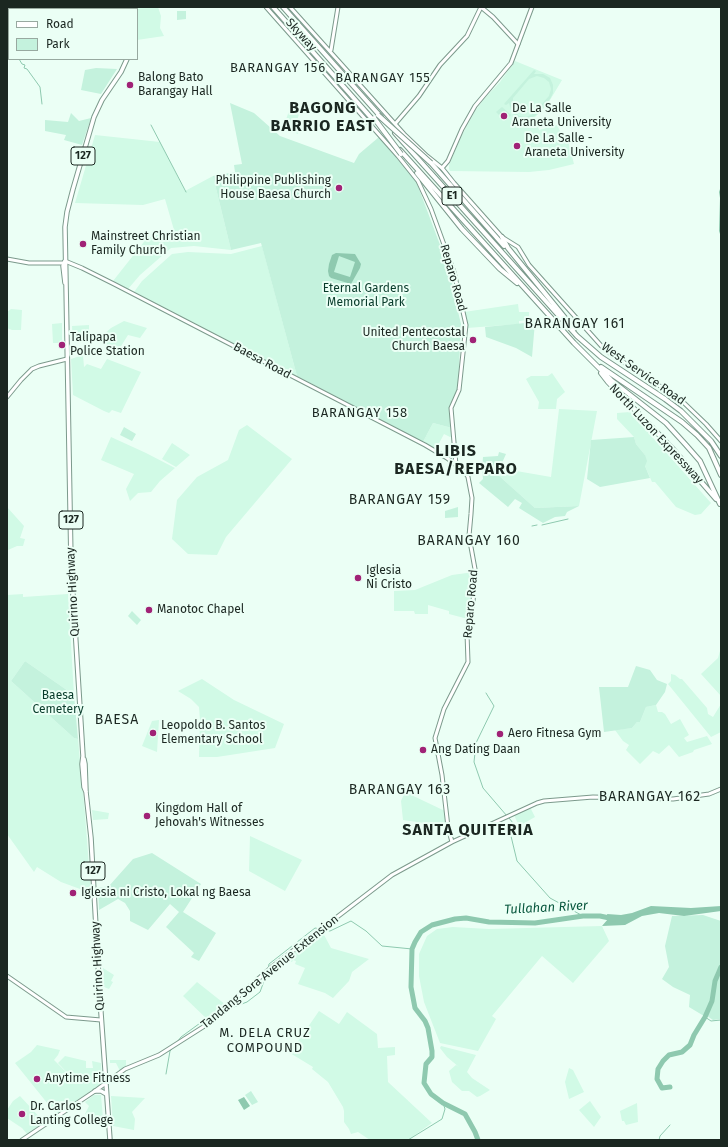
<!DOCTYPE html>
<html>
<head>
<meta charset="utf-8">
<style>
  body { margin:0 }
  #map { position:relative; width:728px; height:1147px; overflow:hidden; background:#ebfff5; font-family:"Fira Sans",sans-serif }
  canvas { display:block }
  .frame { position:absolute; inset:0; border:8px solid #1b2721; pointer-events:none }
  .legend { position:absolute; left:8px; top:8px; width:130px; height:52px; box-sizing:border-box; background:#ebfff5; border:1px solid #98a9a0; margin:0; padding:5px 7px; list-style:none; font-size:12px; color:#1b2721 }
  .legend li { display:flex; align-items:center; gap:8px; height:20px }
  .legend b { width:20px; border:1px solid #98a9a0 }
</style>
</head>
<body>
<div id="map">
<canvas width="728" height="1147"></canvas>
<div class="frame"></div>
<ul class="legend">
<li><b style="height:5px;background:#fff"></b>Road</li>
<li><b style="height:11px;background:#c4f2dd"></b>Park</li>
</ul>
</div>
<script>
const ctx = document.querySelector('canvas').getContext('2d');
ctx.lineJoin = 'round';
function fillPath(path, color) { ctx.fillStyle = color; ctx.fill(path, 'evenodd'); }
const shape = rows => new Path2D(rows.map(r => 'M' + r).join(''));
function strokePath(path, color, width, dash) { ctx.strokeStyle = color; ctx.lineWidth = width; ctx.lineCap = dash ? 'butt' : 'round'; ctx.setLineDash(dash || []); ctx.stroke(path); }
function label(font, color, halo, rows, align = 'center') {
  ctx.font = font + ' "Fira Sans",sans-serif'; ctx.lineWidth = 4; ctx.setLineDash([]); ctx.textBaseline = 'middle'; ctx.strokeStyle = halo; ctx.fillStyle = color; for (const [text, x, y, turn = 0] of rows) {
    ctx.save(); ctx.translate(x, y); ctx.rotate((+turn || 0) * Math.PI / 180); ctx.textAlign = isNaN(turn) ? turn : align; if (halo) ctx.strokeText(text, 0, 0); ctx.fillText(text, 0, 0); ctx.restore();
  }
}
fillPath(shape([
  [43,7,75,7,76,9,41,9],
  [134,7,158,7,161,16,160,28,164,36,137,40,137,9,134,9],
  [515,61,562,80,547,105,532,120,533,123,537,122,539,130,557,125,560,131,567,137,574,164,549,170,529,172,450,171,449,169,449,165,461,137,475,111,484,99,500,82],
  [289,111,299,114,295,127,299,128,298,134,283,128],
  [95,135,160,142,185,191,213,176,231,250,194,246,171,248,140,275,128,289,113,281,147,238,174,230,165,199,143,205,75,203],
  [262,246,297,376,134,292,142,281,172,254,188,252,231,254],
  [518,304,519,312,529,312,529,320,519,321,519,324,467,328,464,312],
  [11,309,22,310,21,330,12,330,7,328,7,312],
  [124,321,147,328,140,338,128,335,118,351,99,341,103,335,111,328],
  [62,323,62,343,53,343,52,324],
  [89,325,89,338,73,343,72,326],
  [83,355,84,367,87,364,101,369,107,359,141,372,121,413,112,410,109,413,104,411,73,395,71,359],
  [552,373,565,392,557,399,556,409,538,409,539,402,526,379,531,376,548,376],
  [559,409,597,411,579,506,535,508,497,474,499,468,551,477],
  [630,412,711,503,701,514,695,515,676,507,655,482,652,482,645,466,645,455,636,444,634,437,617,419,617,413],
  [433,423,452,428,453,436,450,437,444,434,436,449,423,442],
  [247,425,292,459,226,537,217,555,188,554,172,539,177,500,197,477,228,460,239,430],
  [111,437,146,453,175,468,160,481,151,492,138,493,130,501,126,489,134,474,101,460],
  [172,443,190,455,176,467,162,459],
  [7,507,24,526,20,538,25,539,23,546,17,546,8,550],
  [474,572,471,603,468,619,449,614,449,611,428,605,428,614,415,614,414,611,394,611,394,591,415,590,452,575],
  [23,594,23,597,68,594,74,695,25,661,11,681,74,738,78,739,85,814,91,893,61,882,37,867,34,872,7,834,7,595],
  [720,651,721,651,721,696,701,674,718,658],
  [671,674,675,675,680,679,682,679,707,708,708,714,713,717,721,704,721,732,711,737,668,684,671,681],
  [202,679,234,700,284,724,275,748,217,757,199,757,200,720,199,707,191,699,178,691],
  [656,705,658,712,662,712,665,714,671,724,680,719,689,735,684,738,687,742,707,736,712,744,694,750,693,752,679,757,669,745,659,754,653,751,640,764,626,750,629,745,623,741,615,730,632,728,637,722,640,722,646,707],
  [159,720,157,752,142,746,152,721],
  [405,792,445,811,445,826,403,820,401,801],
  [530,807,535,817,519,826,514,815],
  [92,810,109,813,108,819,93,820],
  [250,836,302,860,285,891,249,871],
  [602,926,609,941,573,983,542,956,492,1016,496,1019,478,1051,440,1043,424,1002,419,976,419,954,427,936,437,929,453,927,489,929],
  [322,931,331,948,369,959,352,972,349,981,333,998,325,993,298,984,305,968,295,964,296,961,293,960,292,962,284,959],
  [103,968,114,975,111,981,113,982,109,989,104,987],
  [197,982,226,1005,208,1020,183,996],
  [319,1011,339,1024,347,1012,377,1034,378,1048,395,1047,395,1055,387,1056,388,1082,432,1123,408,1140,370,1140,358,1132,351,1134,349,1129,344,1122,344,1111,343,1107,328,1082,312,1069,313,1067,290,1053],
  [37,1045,60,1050,58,1055,54,1060,71,1077,58,1063,65,1056,86,1061,86,1068,93,1068,92,1061,101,1063,102,1084,56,1114,15,1063,31,1052],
  [441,1046,476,1055,467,1072,472,1078,490,1090,480,1096,477,1097,469,1091,462,1091,452,1082,449,1071,456,1065,459,1067,447,1057,440,1048],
  [110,1060,126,1060,126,1066,120,1071,116,1063,110,1063],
  [569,1068,573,1070,584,1092,569,1099,565,1082],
  [94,1095,101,1095,103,1118,92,1118,85,1114,89,1106,85,1102],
  [20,1096,44,1122,27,1134,22,1128,7,1118,7,1110,13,1101],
  [111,1096,145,1098,132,1112,135,1119,134,1130,113,1126],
  [590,1101,601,1117,594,1127,579,1110],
  [637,1103,638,1122,626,1125,624,1121,622,1121,620,1111]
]), '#d1fae6');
fillPath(shape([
  [177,11,186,11,186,19,177,20],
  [96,68,117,69,101,94,81,90,85,70],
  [534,70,536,71,534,74,543,74,550,78,553,85,553,93,550,99,535,116,528,119,520,119,512,113,509,103,506,105,504,104],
  [537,76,544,78,549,82,551,89,549,96,533,114,526,117,519,116,513,108,513,98,529,79],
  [230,103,254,113,280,136,354,163,359,154,379,137,416,181,451,274,453,291,461,324,458,390,450,408,452,428,433,423,423,442,297,376,261,243,231,250,213,176,235,172,234,165,242,164],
  [502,107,511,115,505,121,496,112],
  [71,113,79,121,91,118,82,145,64,140,66,135,45,131,45,120,68,122],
  [535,322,532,357,516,348,486,337,485,327],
  [124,427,136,434,132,441,120,435],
  [634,437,636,444,645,455,647,461,645,466,650,478,600,487,587,479,591,440],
  [499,452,506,454,497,474,535,508,579,506,567,512,565,516,555,517,543,523,519,508,522,503,515,499,508,507,479,483,483,479,482,469,483,457,498,456],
  [458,507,458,517,445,518,445,511],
  [132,611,141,620,137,625,128,616],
  [25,661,74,695,78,739,74,738,11,681],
  [636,666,650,670,657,680,667,684,665,692,656,705,646,707,640,722,637,722,632,728,604,732,599,687,628,687],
  [152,853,201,884,183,912,216,933,199,961,191,957,194,953,166,927,179,912,170,904,148,930,130,921,130,911,125,903,118,899,99,910,98,888,109,886,133,859],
  [703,915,721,921,721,963,716,973,711,999,704,1016,689,1007,690,995,673,987,662,979,669,967,665,946,672,916],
  [721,969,721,1019,713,1020,707,1016,714,997,715,984,717,976],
  [251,1091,258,1102,252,1105,245,1095]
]), '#c4f2dd');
fillPath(shape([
  [721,186,721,237,719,231,720,198,719,192],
  [336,253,355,254,361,264,360,268,351,284,331,278,329,276,328,271,329,264,332,255],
  [339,256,355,262,350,277,334,272],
  [651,906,691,908,721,906,721,911,684,916,659,913,642,916,625,925,602,926,608,919,607,914,621,915,632,913],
  [244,1097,250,1106,244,1110,238,1100]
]), '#8ec9af');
strokePath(shape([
  [7,24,9,24],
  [19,59,22,64,25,65,24,68,27,69,40,87,42,104],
  [151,125,186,192],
  [542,525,568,519],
  [532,526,537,525],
  [486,693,494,706,476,743,474,762,483,788,507,816],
  [509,818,513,823,510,832,517,861,550,898,583,916],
  [323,930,330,931,351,921,366,931,382,946,412,949],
  [268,969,269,964,315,928,320,929],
  [223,1011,247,1002,260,992,267,973],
  [705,1017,711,1021,721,1020],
  [177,1042,181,1037,207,1018,215,1015],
  [166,1074,170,1051,173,1048],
  [408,1140,442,1119,445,1109,443,1103],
  [659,1140,660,1136,670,1125]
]), '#8ec9af', 1);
strokePath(shape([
  [670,1087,662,1088,657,1079,658,1069,663,1061,669,1055,682,1052,690,1045,694,1035,705,1017,712,1001,715,981,721,967],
  [478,1140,475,1132,465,1114,443,1103,431,1094,424,1083,426,1064,432,1057,432,1051,428,1028,425,1021,415,1008,411,987,412,949,415,942,421,932,432,925,455,919,466,918,489,922,535,923,583,916,600,916,614,919]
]), '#8ec9af', 5);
const tertiary = shape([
  [266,7,398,156,418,181,431,209,454,272,466,325,459,390,451,408,456,465],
  [290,7,404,134,427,156,442,168],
  [481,7,493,17,518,44],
  [331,50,338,7],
  [395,124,419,96,440,65,467,36,481,7],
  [7,259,29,263,65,263],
  [7,397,21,380,32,369,39,366,67,359],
  [7,976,66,1017,101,1020]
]);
const secondary = shape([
  [532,7,511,63,475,106,462,129,448,161,442,168,454,183,502,237,518,247,529,265,605,350,681,400,706,424,721,441],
  [65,261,82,268,114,284,425,445,447,458,465,472,468,477,472,498,471,514,469,536,475,569,473,603,467,633,468,662,444,709,435,738,442,775,448,827,452,842],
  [22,1140,95,1091,125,1069,159,1055,203,1027,273,966,392,875,452,842,537,803,544,801,593,797,673,799,709,794,721,789]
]);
const primary = shape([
  [129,7,129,9],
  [132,7,132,9],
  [65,261,63,266,65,283],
  [84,759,85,764,86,792,91,838,100,999,110,1140],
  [86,792,84,787,82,764,83,756,71,563,65,227,67,212,73,189,94,117,102,100,121,72,127,59],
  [95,1091,101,1091,106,1094]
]);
const motorway = shape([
  [273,7,374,121],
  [283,7,381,117],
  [395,133,577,336,601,357,665,399,681,411,711,441,721,456],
  [400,150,574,343,611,380,666,423,686,445,700,461,720,504],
  [431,163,504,246],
  [417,173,462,229,500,269,517,283],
  [502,237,508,248,574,329],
  [601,367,682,422,697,435,709,448,721,475],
  [601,373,608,382,671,447,716,499]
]);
strokePath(tertiary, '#7c9a8c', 5);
strokePath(secondary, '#7c9a8c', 5);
strokePath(primary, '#7c9a8c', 5.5);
strokePath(motorway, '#7c9a8c', 6);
strokePath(tertiary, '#fff', 3);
strokePath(secondary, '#fff', 3);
strokePath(primary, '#fff', 3.5);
strokePath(motorway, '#fff', 4);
const motorwayBridge = shape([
  [378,115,431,163],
  [374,118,401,154]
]);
strokePath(motorwayBridge, '#7c9a8c', 6, []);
strokePath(motorwayBridge, '#fff', 4);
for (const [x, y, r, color] of [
  [130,85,4,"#a02276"],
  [504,116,4,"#a02276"],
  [517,146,4,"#a02276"],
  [339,188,4,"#a02276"],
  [83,244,4,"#a02276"],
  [473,340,4,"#a02276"],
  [62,345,4,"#a02276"],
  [358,578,4,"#a02276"],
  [149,610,4,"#a02276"],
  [153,733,4,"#a02276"],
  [500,734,4,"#a02276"],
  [423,750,4,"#a02276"],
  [147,816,4,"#a02276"],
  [73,893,4,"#a02276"],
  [37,1079,4,"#a02276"],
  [22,1114,4,"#a02276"]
]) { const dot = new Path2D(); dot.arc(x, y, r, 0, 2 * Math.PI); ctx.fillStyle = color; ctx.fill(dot); strokePath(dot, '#ebfff5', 1.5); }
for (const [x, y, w] of [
  [83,156,24],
  [452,196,20],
  [71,520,24],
  [93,871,24]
]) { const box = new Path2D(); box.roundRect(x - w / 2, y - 9, w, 18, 3); ctx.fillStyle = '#ebfff5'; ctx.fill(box); strokePath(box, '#1b2721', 1); }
label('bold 11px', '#1b2721', null, [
  ["127",83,156],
  ["E1",452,196],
  ["127",71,520],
  ["127",93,871]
]);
label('12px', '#1b2721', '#ebfff5', [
  ["Skyway",301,35,48],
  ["Reparo Road",453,278,74],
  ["Baesa Road",262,361,28],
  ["West Service Road",643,374,35],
  ["North Luzon Expressway",656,434,47],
  ["Quirino Highway",73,592,-93],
  ["Reparo Road",471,604,-85],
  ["Quirino Highway",98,966,-93],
  ["Tandang Sora Avenue Extension",270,972,-39]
]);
label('12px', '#1b2721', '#ebfff5', [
  ["Balong Bato",138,78],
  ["Barangay Hall",138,92],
  ["De La Salle",512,109],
  ["Araneta University",512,123],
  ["De La Salle -",525,139],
  ["Araneta University",525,153],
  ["Philippine Publishing",331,181,"right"],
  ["House Baesa Church",331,195,"right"],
  ["Mainstreet Christian",91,237],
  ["Family Church",91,251],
  ["United Pentecostal",465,333,"right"],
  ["Church Baesa",465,347,"right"],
  ["Talipapa",70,338],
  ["Police Station",70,352],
  ["Iglesia",366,571],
  ["Ni Cristo",366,585],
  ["Manotoc Chapel",157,610],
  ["Leopoldo B. Santos",161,726],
  ["Elementary School",161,740],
  ["Aero Fitnesa Gym",508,734],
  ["Ang Dating Daan",431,750],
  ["Kingdom Hall of",155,809],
  ["Jehovah's Witnesses",155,823],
  ["Iglesia ni Cristo, Lokal ng Baesa",81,893],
  ["Anytime Fitness",45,1079],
  ["Dr. Carlos",30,1107],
  ["Lanting College",30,1121]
], 'left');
label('12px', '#083b2a', '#ebfff5', [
  ["Eternal Gardens",366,289],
  ["Memorial Park",366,303],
  ["Baesa",58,696],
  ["Cemetery",58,710]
]);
ctx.letterSpacing = '1px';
label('13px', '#1b2721', '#ebfff5', [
  ["BARANGAY 156",278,68],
  ["BARANGAY 155",383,78],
  ["BARANGAY 158",360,413],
  ["M. DELA CRUZ",265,1033],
  ["COMPOUND",265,1048]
]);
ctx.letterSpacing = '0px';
label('italic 13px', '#09573e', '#ebfff5', [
  ["Tullahan River",546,908,-3]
]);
ctx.letterSpacing = '1px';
label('14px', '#1b2721', '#ebfff5', [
  ["BARANGAY 161",575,324],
  ["BARANGAY 159",400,500],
  ["BARANGAY 160",469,541],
  ["BAESA",117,720],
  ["BARANGAY 163",400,790],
  ["BARANGAY 162",650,797]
]);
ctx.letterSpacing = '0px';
ctx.letterSpacing = '1px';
label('bold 16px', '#1b2721', '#ebfff5', [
  ["BAGONG",323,109],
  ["BARRIO EAST",323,127],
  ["LIBIS",456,452],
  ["BAESA/REPARO",456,470],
  ["SANTA QUITERIA",468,831]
]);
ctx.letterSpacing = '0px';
</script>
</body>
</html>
